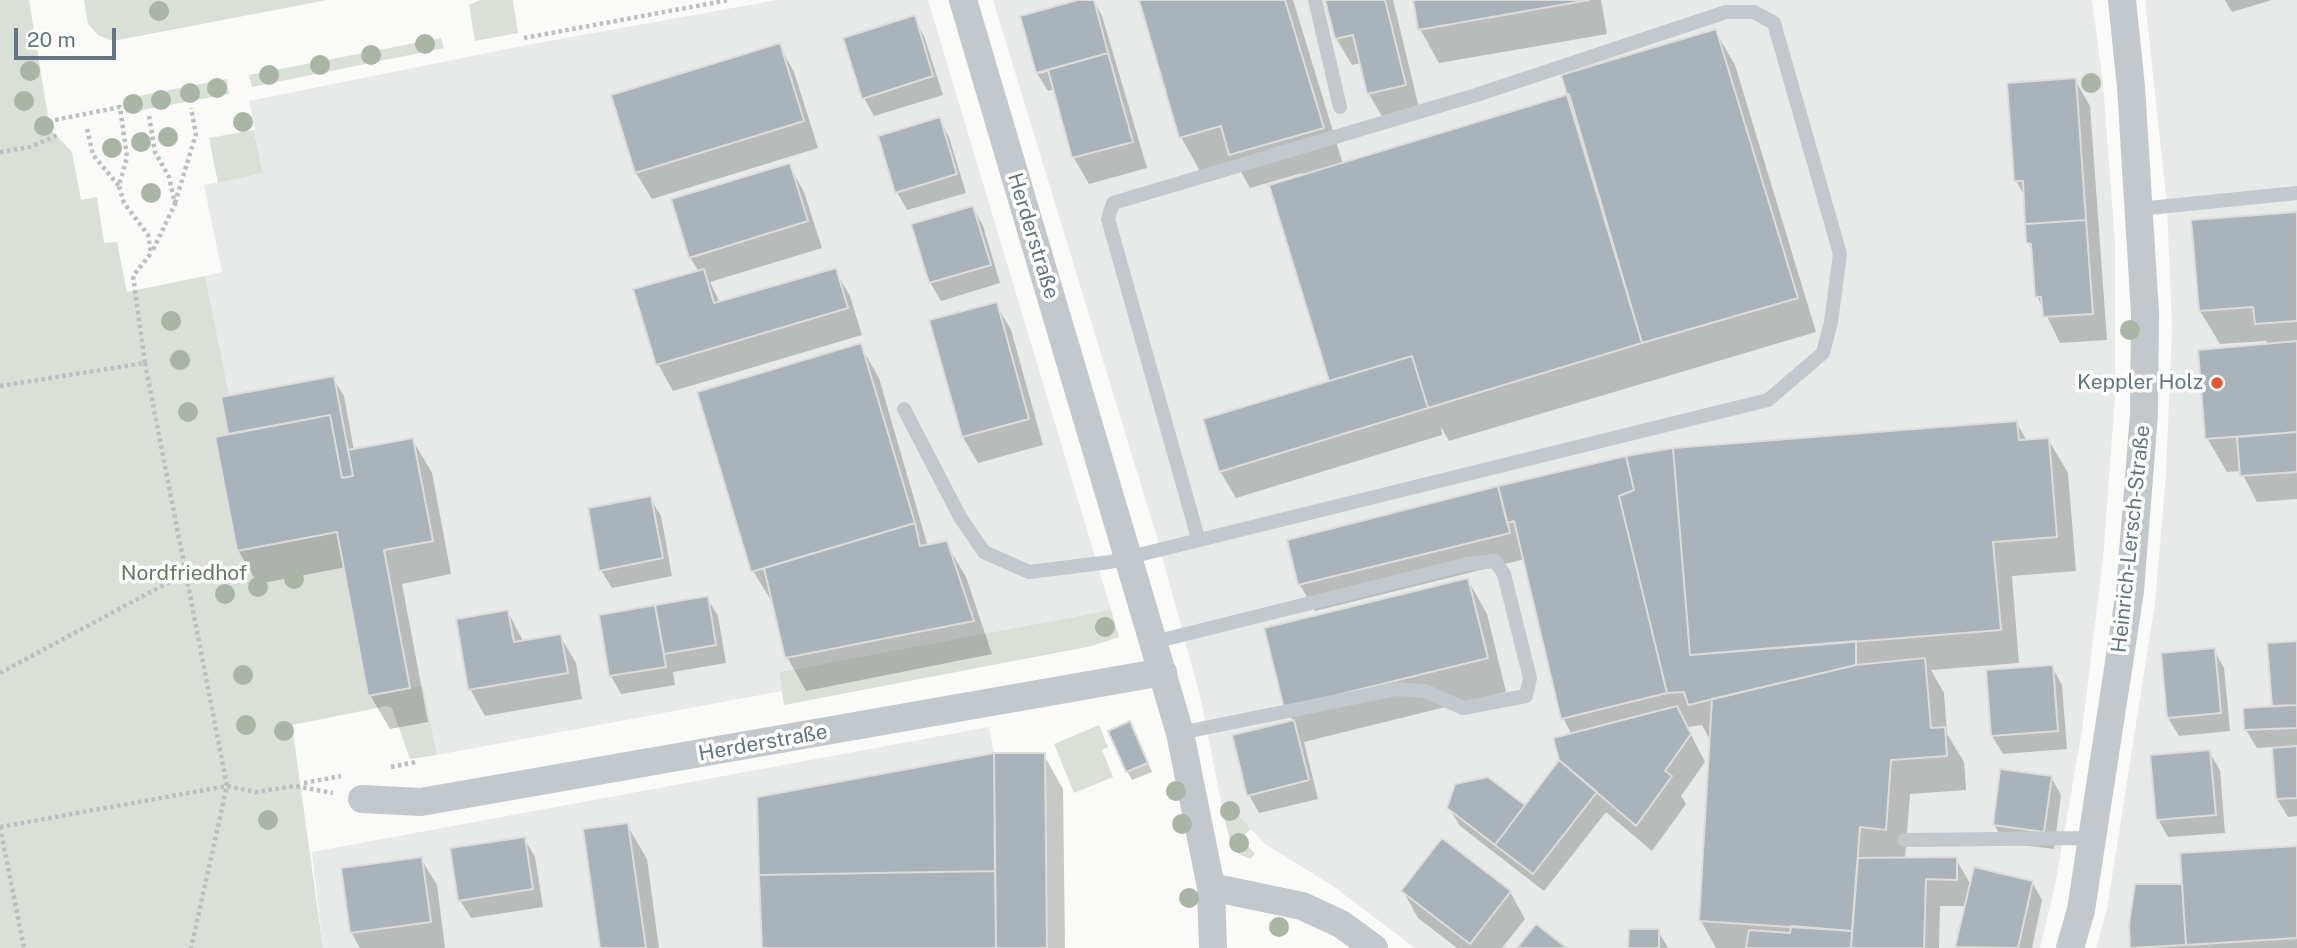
<!DOCTYPE html>
<html>
<head>
<meta charset="utf-8">
<style>
  body { margin:0 }
  #map { position:relative; width:2297px; height:948px; overflow:hidden; background:#fafaf8; font-family:"Public Sans",sans-serif }
  canvas { display:block }
  .scale { position:absolute; left:14px; top:28px; width:102px; height:32px; box-sizing:border-box; border:4px solid #657683; border-top:0; padding-left:9px; font-size:21px; line-height:24px; white-space:nowrap; color:#657683; -webkit-text-stroke:5px #fff; paint-order:stroke }
</style>
</head>
<body>
<div id="map">
<canvas width="2297" height="948"></canvas>
<div class="scale">20 m</div>
</div>
<script>
const ctx = document.querySelector('canvas').getContext('2d');
ctx.lineJoin = 'round';
function fillPath(path, color) { ctx.fillStyle = color; ctx.fill(path, 'evenodd'); }
const shape = rows => new Path2D(rows.map(r => 'M' + r).join(''));
function strokePath(path, color, width, dash) { ctx.strokeStyle = color; ctx.lineWidth = width; ctx.lineCap = dash ? 'butt' : 'round'; ctx.setLineDash(dash || []); ctx.stroke(path); }
function label(font, color, halo, rows, align = 'center') {
  ctx.font = font + ' "Public Sans",sans-serif'; ctx.lineWidth = 7; ctx.setLineDash([]); ctx.textBaseline = 'middle'; ctx.strokeStyle = halo; ctx.fillStyle = color; for (const [text, x, y, turn = 0] of rows) {
    ctx.save(); ctx.translate(x, y); ctx.rotate((+turn || 0) * Math.PI / 180); ctx.textAlign = isNaN(turn) ? turn : align; if (halo) ctx.strokeText(text, 0, 0); ctx.fillText(text, 0, 0); ctx.restore();
  }
}
fillPath(shape([
  [777,0,928,0,1111,610,779,672,782,691,437,755,423,685,410,688,384,550,412,438,348,450,229,396,205,276,222,272,204,185,263,173,249,101,532,44],
  [993,0,2092,0,2103,83,2115,242,2115,398,2103,559,2082,730,2055,886,2040,948,1415,948,1333,886,1265,844,1236,813,1224,817,1200,696,1156,534],
  [2145,0,2297,0,2297,948,2096,948,2107,909,2155,603,2166,474,2172,329,2167,206],
  [989,727,994,753,997,948,323,948,312,852]
]), '#e8e9e9');
fillPath(shape([
  [0,0,29,0,50,129,72,152,81,200,97,197,104,243,117,242,127,292,205,276,229,395,334,376,348,450,413,438,433,541,384,550,410,688,423,685,437,755,410,759,392,708,387,706,292,725,323,948,0,948],
  [84,0,327,0,113,41,98,35,88,24],
  [480,0,513,0,518,33,475,41,469,5],
  [441,38,444,48,252,87,249,75],
  [227,79,229,94,126,113,123,99],
  [254,130,263,173,218,183,209,138],
  [1111,610,1119,637,1092,646,784,705,779,672],
  [1099,725,1108,747,1102,750,1113,777,1074,793,1054,744],
  [1236,813,1251,829,1241,838,1255,854,1250,859,1239,854,1230,840,1224,817]
]), '#dadfd7');
fillPath(shape([
  [1085,0,1093,0,1102,16,1147,168,1089,184,1074,158,1055,89,1048,91,1037,73,1022,17],
  [1056,66,1057,69,1039,74,1039,70],
  [1141,0,1293,0,1343,164,1571,95,1715,31,1735,65,1816,332,1449,441,1441,427,1442,435,1236,498,1220,471,1331,382,1271,186,1303,176,1302,173,1250,188,1235,161,1200,171,1181,137],
  [1327,0,1393,0,1420,112,1384,120,1369,94,1361,63,1352,65,1336,38],
  [1415,0,1601,0,1607,34,1439,63,1420,29],
  [2225,0,2272,0,2232,12],
  [914,18,924,36,943,95,874,116,864,98],
  [779,45,794,72,818,148,652,199,636,173],
  [2075,80,2090,106,2107,340,2060,343,2037,296,2033,252,2028,243,2026,198,2016,181],
  [939,119,949,137,966,193,907,210,897,192],
  [789,165,804,192,822,248,710,282,720,303,835,270,850,296,862,335,673,391,658,364,699,272,690,257],
  [973,208,983,226,1000,283,941,301,930,282],
  [2297,214,2297,499,2257,502,2241,471,2227,472,2207,438,2269,345,2266,341,2220,344,2200,311],
  [996,304,1011,330,1043,445,978,463,963,437],
  [860,345,879,378,928,547,946,543,966,577,992,654,806,691,787,657,774,605,753,571],
  [333,378,344,396,354,451,412,439,432,473,451,574,402,584,428,722,390,729,370,695,346,567,258,584,238,550,229,434],
  [2016,422,2027,441,2048,439,2068,473,2076,571,2012,576,2019,663,1931,670,1944,693,1947,734,1964,762,1966,790,1910,794,1905,859,1956,859,1971,885,2032,882,2042,900,2032,948,1958,948,1967,906,1940,906,1939,948,1716,948,1701,921,1712,737,1709,738,1702,725,1687,727,1705,762,1681,796,1686,804,1652,851,1606,812,1544,891,1460,826,1449,808,1488,778,1526,807,1561,761,1572,735,1563,718,1525,559,1315,611,1300,585,1290,541],
  [650,498,661,516,672,576,612,588,601,570],
  [1468,580,1487,614,1506,692,1304,742,1318,799,1259,813,1249,795,1294,722,1285,708],
  [707,598,718,616,726,663,673,672,675,685,621,694,611,676,601,616],
  [508,612,524,643,560,636,576,663,582,699,485,716,470,689],
  [2297,642,2297,816,2288,817,2277,799,2273,747,2257,748,2246,730,2245,709,2274,708,2269,644],
  [2214,650,2224,668,2230,731,2179,736,2168,718],
  [2052,667,2062,685,2067,749,2003,754,1992,736],
  [1135,732,1152,772,1132,780,1127,771],
  [2209,752,2220,770,2225,833,2168,837,2158,819],
  [994,755,1044,755,1063,789,1065,948,764,948,759,798],
  [2051,777,2061,795,2054,849,2005,843,1994,825],
  [627,825,647,859,659,948,602,948],
  [524,838,535,857,543,907,471,918,460,900],
  [2297,848,2297,948,2131,948,2130,924,2181,886,2184,891],
  [421,859,437,885,445,948,360,948,351,932],
  [1403,891,1510,892,1525,919,1502,948,1457,948,1418,918],
  [1658,931,1668,948,1630,948]
]), '#0003');
const building = shape([
  [1078,0,1094,0,1108,53,1036,73,1020,16,1078,0],
  [1139,0,1285,0,1324,128,1229,155,1221,126,1179,138,1139,0],
  [1325,0,1385,0,1406,85,1367,94,1353,35,1335,39,1325,0],
  [1413,0,1589,0,1418,30,1413,0],
  [915,15,933,76,862,99,843,38,915,15],
  [1716,29,1798,298,1642,343,1561,75,1716,29],
  [780,43,804,121,635,173,611,95,780,43],
  [1108,53,1133,142,1072,158,1048,70,1108,53],
  [2076,78,2086,220,2025,224,2023,181,2014,181,2007,83,2076,78],
  [1569,94,1642,343,1428,408,1412,356,1329,381,1269,185,1569,94],
  [940,117,957,174,895,193,878,136,940,117],
  [790,163,808,221,689,258,671,199,790,163],
  [973,206,991,265,929,283,911,224,973,206],
  [2297,212,2297,321,2255,324,2253,307,2199,311,2191,220,2297,212],
  [2086,220,2093,314,2043,317,2041,297,2035,297,2031,244,2026,243,2025,224,2086,220],
  [836,268,848,308,656,365,633,289,704,269,714,303,836,268],
  [997,302,1029,419,962,437,929,320,997,302],
  [2297,341,2297,432,2205,439,2198,350,2297,341],
  [861,343,915,523,751,572,697,392,861,343],
  [1412,356,1428,408,1219,472,1203,419,1412,356],
  [334,376,353,476,342,478,330,415,228,434,221,397,334,376],
  [330,415,342,478,353,476,348,450,413,438,433,541,384,550,410,688,368,696,337,532,237,551,215,437,330,415],
  [2017,421,2019,440,2049,438,2057,537,1993,542,2001,630,1690,655,1673,448,2017,421],
  [2297,432,2297,472,2240,476,2237,437,2297,432],
  [1673,448,1690,655,1856,641,1856,665,1688,705,1684,692,1667,693,1619,496,1634,490,1626,456,1673,448],
  [1626,456,1634,490,1619,496,1667,693,1561,719,1514,521,1507,523,1498,486,1626,456],
  [1498,486,1510,533,1298,585,1287,540,1498,486],
  [651,496,663,558,599,571,588,508,651,496],
  [915,523,920,546,947,541,974,621,785,658,764,568,915,523],
  [1468,578,1488,658,1284,708,1264,628,1468,578],
  [708,596,716,645,664,654,655,605,708,596],
  [655,605,666,667,609,676,599,615,655,605],
  [508,610,514,642,561,634,568,673,468,690,456,619,508,610],
  [2297,641,2297,705,2272,706,2267,643,2297,641],
  [2215,648,2221,713,2167,718,2161,653,2215,648],
  [1925,658,1931,728,1945,727,1947,756,1891,760,1886,830,1860,827,1852,931,1699,921,1712,699,1856,665,1925,658],
  [2053,665,2058,731,1991,736,1986,670,2053,665],
  [2297,705,2297,728,2244,730,2243,708,2297,705],
  [1677,706,1691,734,1665,771,1672,776,1636,826,1559,760,1553,738,1677,706],
  [1294,720,1309,780,1247,796,1232,735,1294,720],
  [1130,721,1148,763,1126,772,1108,731,1130,721],
  [2297,746,2297,798,2276,799,2272,748,2297,746],
  [2210,750,2216,815,2156,820,2150,755,2210,750],
  [994,753,995,871,759,875,757,797,994,753],
  [994,753,1045,753,1047,948,996,948,994,753],
  [1559,760,1597,792,1533,874,1495,845,1559,760],
  [2000,769,2052,776,2044,832,1993,825,2000,769],
  [1488,777,1525,805,1495,845,1447,808,1455,784,1488,777],
  [628,823,646,948,600,948,583,829,628,823],
  [525,837,533,889,458,901,450,848,525,837],
  [1442,838,1511,891,1470,944,1401,891,1442,838],
  [2297,846,2297,938,2186,945,2180,853,2297,846],
  [422,857,431,922,350,933,341,868,422,857],
  [1957,857,1957,880,1926,879,1924,948,1851,948,1858,858,1957,857],
  [1974,867,2033,881,2018,948,1955,947,1974,867],
  [995,871,996,948,762,948,759,875,995,871],
  [2135,884,2182,884,2186,945,2130,948,2129,924,2135,884],
  [1536,924,1567,948,1517,948,1536,924],
  [1791,926,1852,931,1851,948,1746,948,1749,930,1790,933,1791,926],
  [1629,929,1659,929,1659,948,1628,948,1629,929]
]);
fillPath(building, '#aab3b9');
strokePath(building, '#dcdcda', 2);
strokePath(shape([
  [524,38,729,0],
  [149,116,155,152,169,177,175,204,152,252],
  [87,129,93,155,119,186],
  [0,152,30,147,58,135],
  [175,203,196,134,191,108],
  [145,363,227,786,191,948],
  [0,386,145,363,133,276,151,253,148,235,124,203,119,186,127,157,120,107,55,120],
  [0,673,184,574],
  [391,767,416,762],
  [304,783,341,776],
  [0,827,227,786,256,792,295,786,333,793],
  [0,827,24,948]
]), '#bbbfc2', 4.5, [3.5, 3.5]);
strokePath(shape([
  [1315,0,1340,107],
  [2139,209,2297,193],
  [904,409,960,517,984,552,1029,572,1110,562,1768,400,1823,353,1831,322,1840,254,1774,23,1754,12,1726,12,1476,95,1113,203,1108,219,1198,538],
  [1154,642,1467,564,1495,561,1504,574,1530,678,1526,696,1463,708,1425,691,1397,689,1180,733],
  [1904,840,2092,838]
]), '#c3c8cc', 14);
strokePath(shape([
  [963,0,1180,733,1211,887,1213,948],
  [362,799,421,802,1163,672],
  [1211,887,1302,906,1341,924,1374,948],
  [2070,948,2081,910,2130,591,2144,414,2145,313,2131,87,2122,0]
]), '#c3c8cc', 28);
ctx.fillStyle = '#aab4a7';
for (const [x, y] of [
  [159,11],
  [425,44],
  [371,55],
  [320,65],
  [30,71],
  [269,75],
  [2091,83],
  [217,88],
  [190,93],
  [161,100],
  [24,101],
  [133,104],
  [243,122],
  [44,126],
  [168,137],
  [141,142],
  [112,148],
  [151,193],
  [171,321],
  [2130,330],
  [180,360],
  [188,412],
  [294,579],
  [258,587],
  [225,594],
  [1105,627],
  [243,675],
  [246,725],
  [284,731],
  [1176,791],
  [1230,811],
  [268,820],
  [1182,824],
  [1239,843],
  [1189,898],
  [1279,927]
]) { ctx.beginPath(); ctx.arc(x, y, 10, 0, 2 * Math.PI); ctx.fill(); }
for (const [x, y, r, color] of [
  [2217,383,7,"#e4572e"]
]) { const dot = new Path2D(); dot.arc(x, y, r, 0, 2 * Math.PI); ctx.fillStyle = color; ctx.fill(dot); strokePath(dot, '#fff', 2.5); }
label('21px', '#657683', '#fff', [
  ["Herderstraße",1033,236,73],
  ["Heinrich-Lersch-Straße",2131,539,-84],
  ["Herderstraße",763,743,-10]
]);
label('21px', '#657683', '#fff', [
  ["Keppler Holz",2203,383]
], 'right');
label('21px', '#687a64', '#fff', [
  ["Nordfriedhof",184,574]
]);
</script>
</body>
</html>
